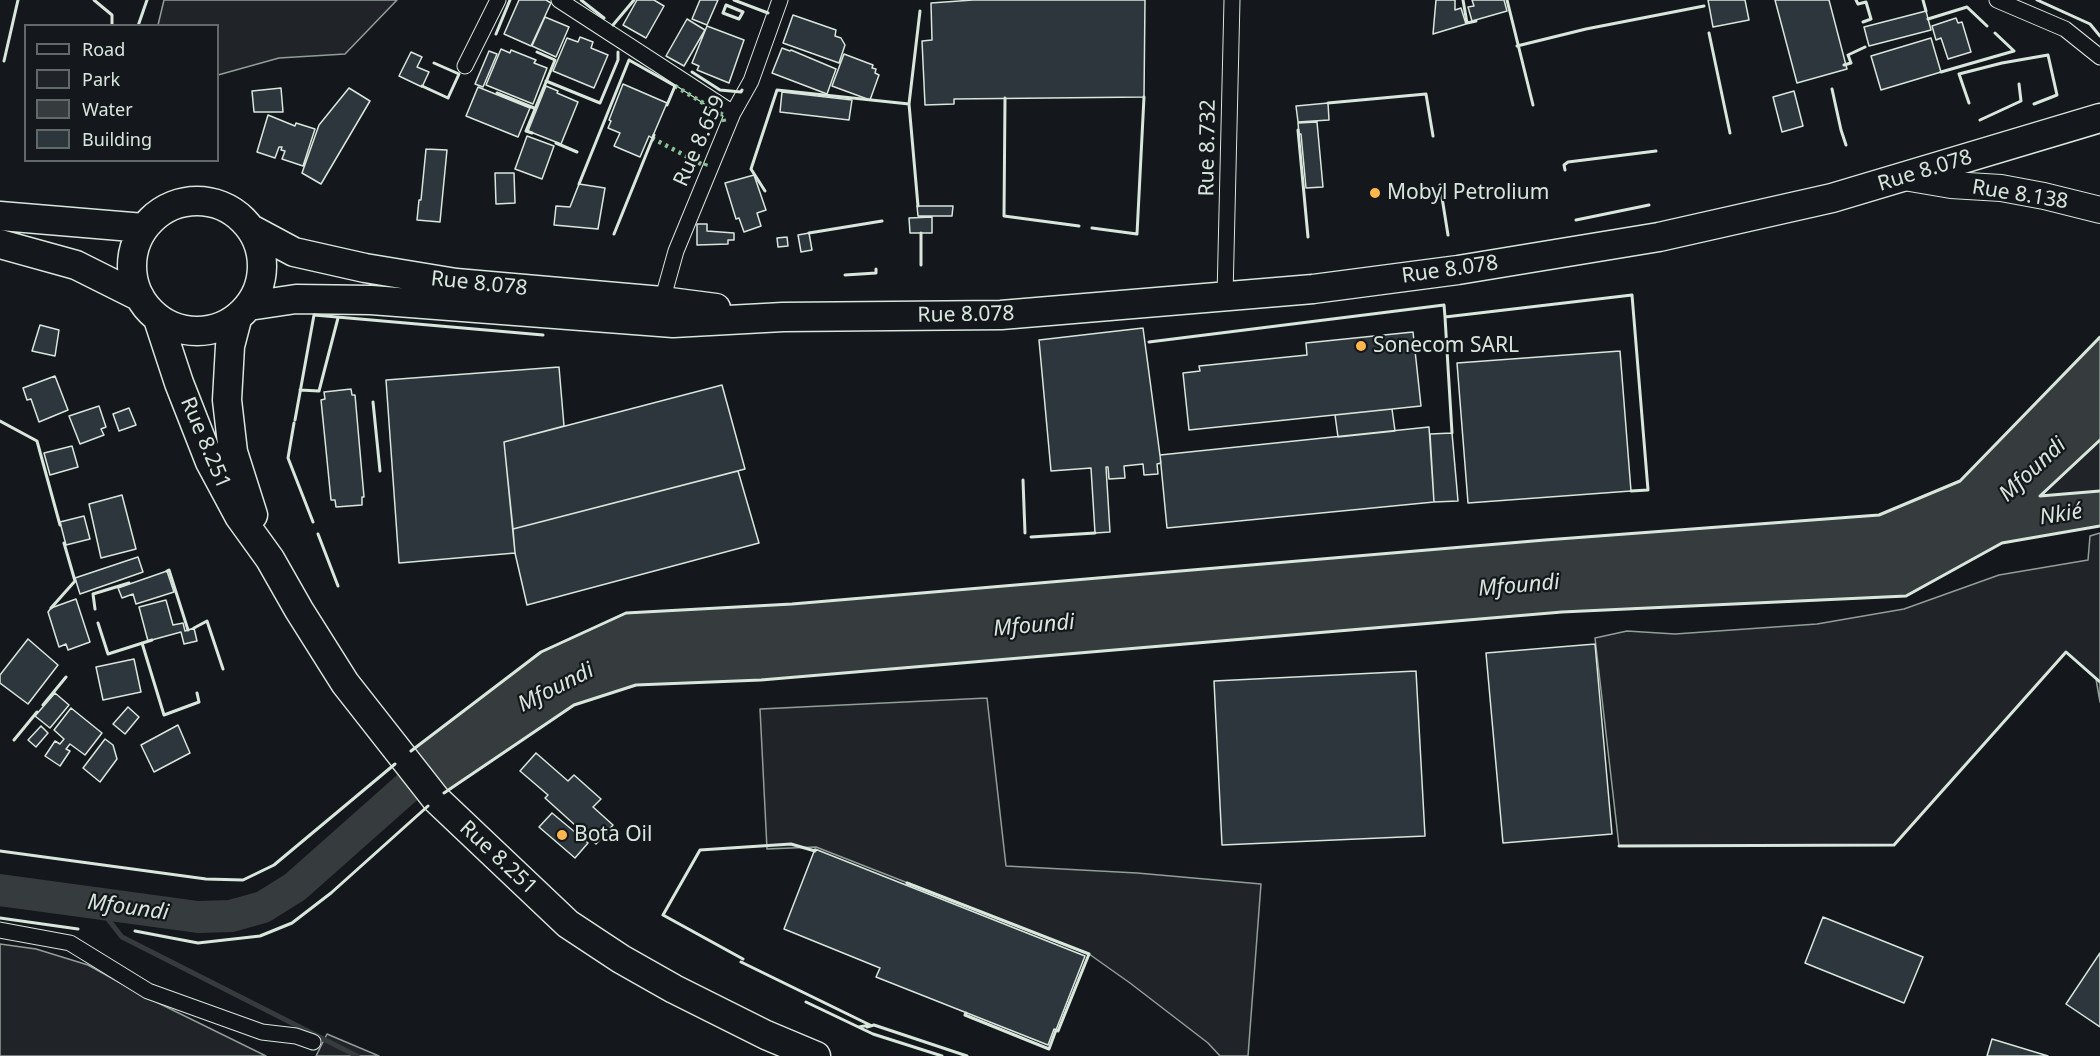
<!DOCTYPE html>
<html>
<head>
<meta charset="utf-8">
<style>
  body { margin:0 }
  #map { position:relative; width:2100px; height:1056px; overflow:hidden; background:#14181c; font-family:"Noto Sans",sans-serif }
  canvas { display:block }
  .legend { position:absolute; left:24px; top:24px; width:195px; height:138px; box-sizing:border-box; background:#14181c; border:2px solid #626a69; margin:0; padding:8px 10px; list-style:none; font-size:18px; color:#d8e6dc }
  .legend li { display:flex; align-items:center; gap:12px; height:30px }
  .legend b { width:30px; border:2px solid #626a69 }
</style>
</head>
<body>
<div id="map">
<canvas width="2100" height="1056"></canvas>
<ul class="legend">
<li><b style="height:8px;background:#14181c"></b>Road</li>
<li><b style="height:16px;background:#202428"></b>Park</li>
<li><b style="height:16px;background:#363b3e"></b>Water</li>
<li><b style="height:16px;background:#2c363c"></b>Building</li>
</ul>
</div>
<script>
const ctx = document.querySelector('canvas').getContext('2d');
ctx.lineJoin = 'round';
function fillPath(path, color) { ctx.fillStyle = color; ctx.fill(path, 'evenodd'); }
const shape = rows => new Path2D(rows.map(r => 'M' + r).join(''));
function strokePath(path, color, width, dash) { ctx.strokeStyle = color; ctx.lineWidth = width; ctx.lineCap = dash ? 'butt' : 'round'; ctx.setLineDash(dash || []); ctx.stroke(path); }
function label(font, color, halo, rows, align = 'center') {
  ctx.font = font + ' "Noto Sans",sans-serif'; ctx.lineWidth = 4.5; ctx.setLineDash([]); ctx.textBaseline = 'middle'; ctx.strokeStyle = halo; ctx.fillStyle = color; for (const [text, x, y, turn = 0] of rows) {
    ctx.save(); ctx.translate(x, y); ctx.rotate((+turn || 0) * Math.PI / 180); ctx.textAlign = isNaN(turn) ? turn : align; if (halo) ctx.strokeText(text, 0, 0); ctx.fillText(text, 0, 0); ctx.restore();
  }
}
const green = shape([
  [164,0,397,0,345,54,279,58,218,75,218,26,158,25,164,0],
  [2100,440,2100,491,2040,496,2100,440],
  [2100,533,2100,702,2096,679,2066,652,1894,845,1619,846,1595,638,1627,631,1675,634,1817,624,1904,609,1999,575,2088,560,2090,536,2100,533],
  [987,698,1006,866,1137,873,1261,884,1248,1056,1220,1056,1208,1043,1130,983,1089,954,816,847,767,849,760,709,987,698],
  [0,944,36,949,88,965,144,996,266,1056,0,1056,0,944],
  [327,1034,379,1056,316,1056,327,1034]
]);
fillPath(green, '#202428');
strokePath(green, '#939e99', 1.5);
const water = shape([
  [2100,337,2100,440,2041,496,2100,491,2100,526,2002,543,1906,596,1562,612,761,680,636,685,574,705,436,799,402,758,541,652,626,613,792,604,1545,540,1879,515,1960,481,2100,337]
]);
fillPath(water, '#363b3e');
strokePath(water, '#939e99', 1.5);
strokePath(shape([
  [96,904,122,937,357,1056]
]), '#363b3e', 5);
strokePath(shape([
  [0,890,198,917,231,916,263,907,295,887,410,785,442,761]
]), '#363b3e', 32);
const building = shape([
  [519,0,546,0,551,3,531,46,504,34,519,0],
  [637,0,654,0,664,6,646,38,623,25,637,0],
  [700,0,718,0,707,25,692,19,700,0],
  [973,0,1145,0,1144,97,954,99,954,104,925,105,922,41,932,40,931,3,973,0],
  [1436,0,1455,0,1455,10,1461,8,1466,24,1433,34,1436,0],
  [1472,0,1504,0,1507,11,1472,21,1468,7,1474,6,1472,0],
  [1708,0,1745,0,1749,20,1713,27,1708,0],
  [1775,0,1829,0,1847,69,1797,83,1775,0],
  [1926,11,1931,30,1869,46,1864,27,1926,11],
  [793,15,836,30,835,36,841,38,845,45,839,63,783,43,793,15],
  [545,17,569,27,556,57,532,46,545,17],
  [1956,18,1958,23,1962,22,1971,52,1948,59,1941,38,1936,40,1932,26,1956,18],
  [687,19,705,30,684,66,666,56,687,19],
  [707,26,744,40,729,83,697,70,699,66,692,63,707,26],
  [580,37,593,42,591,48,608,55,594,88,553,71,567,38,578,42,580,37],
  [1931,38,1941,72,1881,90,1871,56,1931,38],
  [782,48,790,51,791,50,836,69,827,94,772,73,782,48],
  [501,49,510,53,511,50,536,60,534,63,547,68,533,104,486,85,501,49],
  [489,51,497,54,483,87,475,84,489,51],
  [411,52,422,57,417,67,429,72,422,87,399,76,411,52],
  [844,54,873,65,872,68,876,69,875,73,879,75,870,100,832,86,844,54],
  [623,84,667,103,652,138,649,136,640,157,614,146,620,133,608,128,611,121,609,120,623,84],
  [546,86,558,91,557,93,578,102,561,144,528,131,546,86],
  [478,87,530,108,518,137,466,116,478,87],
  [281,88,283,112,254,112,252,91,281,88],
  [349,88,370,101,321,184,302,173,319,125,349,88],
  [1794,91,1803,126,1782,132,1773,97,1794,91],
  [782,92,852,100,849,120,780,112,782,92],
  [1328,103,1329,120,1298,122,1296,106,1328,103],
  [268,115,295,126,296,123,315,129,303,166,282,159,285,151,281,150,282,147,279,147,275,158,257,152,268,115],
  [1317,122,1323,187,1306,188,1301,134,1299,134,1298,123,1317,122],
  [527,136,554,146,542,179,515,169,527,136],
  [426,149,447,150,440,222,417,220,419,200,421,200,426,149],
  [495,173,514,173,515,203,496,204,495,173],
  [754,175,766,210,757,213,761,226,744,232,739,218,736,219,725,183,754,175],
  [579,184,605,188,598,229,554,225,556,206,570,207,579,184],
  [917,206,953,206,952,216,918,216,917,206],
  [932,217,932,233,910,233,909,218,932,217],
  [697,224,707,224,707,231,734,233,734,240,728,240,728,244,697,245,697,224],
  [809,233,812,250,801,252,798,235,809,233],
  [787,237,788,246,778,247,777,238,787,237],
  [40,325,59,330,55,356,32,351,40,325],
  [1143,328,1161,463,1157,464,1158,474,1144,475,1143,464,1124,466,1125,478,1109,479,1108,467,1106,467,1110,532,1095,533,1091,468,1051,471,1039,340,1143,328],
  [1413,332,1421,406,1189,430,1183,373,1200,371,1199,366,1307,355,1306,343,1413,332],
  [1620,351,1631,491,1468,503,1457,363,1620,351],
  [559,367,564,426,504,442,515,553,399,563,386,380,559,367],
  [55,376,68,410,39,422,31,399,27,400,23,388,55,376],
  [722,385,745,469,513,529,504,442,722,385],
  [351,389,352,395,355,395,364,497,362,497,362,505,336,507,335,500,331,500,321,400,325,399,324,392,351,389],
  [99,406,106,427,101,429,104,435,80,444,69,416,99,406],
  [129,408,136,425,119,431,113,414,129,408],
  [1392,409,1395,431,1338,437,1335,415,1392,409],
  [1429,427,1434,502,1167,528,1160,455,1429,427],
  [1452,433,1458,501,1434,502,1430,434,1452,433],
  [72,446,78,467,50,475,44,453,72,446],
  [738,471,759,543,527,605,515,553,513,529,738,471],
  [122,495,136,549,101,558,89,504,122,495],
  [84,516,90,539,66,545,60,522,84,516],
  [138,557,143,572,80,594,75,578,138,557],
  [167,571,174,592,136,604,133,594,122,598,118,588,167,571],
  [76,599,90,642,68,650,66,644,59,647,48,612,51,608,76,599],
  [166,600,173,625,183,623,185,631,194,628,197,641,184,644,181,632,148,641,139,607,166,600],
  [28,639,58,665,28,704,0,683,0,675,28,639],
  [1595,644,1612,834,1503,843,1486,653,1595,644],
  [134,659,141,692,103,700,96,667,134,659],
  [1416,671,1425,836,1222,845,1214,681,1416,671],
  [55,693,69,705,50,728,35,716,55,693],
  [128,707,139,717,125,734,113,724,128,707],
  [71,708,102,733,85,755,70,744,66,749,70,751,60,766,45,756,55,741,60,744,64,739,54,730,71,708],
  [178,725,190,753,154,772,141,745,178,725],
  [41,726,48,733,36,747,28,740,41,726],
  [105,739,113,745,117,759,100,782,83,768,105,739],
  [536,753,568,781,574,775,601,799,593,807,613,825,596,844,545,798,548,795,520,771,536,753],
  [552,813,588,843,575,858,539,827,552,813],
  [815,849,1085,956,1056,1030,1054,1029,1048,1045,876,977,880,968,784,929,815,849],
  [1823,917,1923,957,1904,1003,1805,963,1823,917],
  [2100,953,2100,1027,2066,1004,2100,953],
  [1992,1039,2048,1056,1987,1056,1992,1039]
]);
fillPath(building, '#2c363c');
strokePath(building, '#d8e6dc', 1.5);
const street = shape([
  [559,0,733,113],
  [1997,0,2065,29,2100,57],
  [465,66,498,0],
  [1225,296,1232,0],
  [662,301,676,251,733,113,751,81,780,0],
  [0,930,70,943,148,991,262,1032,296,1036,313,1042]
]);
const primary = shape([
  [1904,177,1951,185,2001,188,2044,196,2100,210]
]);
const highway = shape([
  '132 266a65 65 0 1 1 130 0a65 65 0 1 1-130 0Z',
  [0,216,144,228],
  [253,230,294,252,365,268,456,283,662,301,716,308],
  [0,244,76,265,140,297],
  [249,306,296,299,371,300,673,323,783,317,1001,315,1313,289,1458,270,1659,237,1832,198,2100,118],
  [158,319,179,383,210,462,239,516,270,559,299,610,345,683,436,799,568,924,621,959,674,989,766,1035,816,1056],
  [237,319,230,346,227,400,233,452,253,515]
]);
strokePath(street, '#d8e6dc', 17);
strokePath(primary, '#d8e6dc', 28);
strokePath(highway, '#d8e6dc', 31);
strokePath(street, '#14181c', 15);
strokePath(primary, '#14181c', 26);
strokePath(highway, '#14181c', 28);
strokePath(shape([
  [675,86,723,115,724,122],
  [652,138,705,166,706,163]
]), '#8ac095', 4.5, [3, 4.5]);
strokePath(shape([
  [94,0,112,15,112,26],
  [581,0,604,18],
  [734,0,768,13],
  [1463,0,1467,23,1476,21],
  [1507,0,1533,105],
  [1856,0,1858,4,1866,2,1871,19,1863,22],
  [1923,0,1926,11],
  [2037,0,2090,24,2100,36],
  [726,5,743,12,739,19,723,13,726,5],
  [1928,19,1967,7,1987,26],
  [613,25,634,0],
  [138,26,147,0],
  [1709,33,1730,133],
  [496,34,510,0],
  [1517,46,1586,29,1704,6],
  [4,61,18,0],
  [1844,65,1851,63,1848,55,1865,47],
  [692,72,720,90,741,92,742,90],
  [1941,72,2014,51,1995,33],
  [546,81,600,103,618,60,618,52],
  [422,86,448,98,459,74,434,63],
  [1832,89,1841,130,1846,145],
  [497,93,534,108],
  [1005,98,1004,216,1079,226],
  [1328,103,1426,94,1433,136],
  [1969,103,1959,74,2002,63,2048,55,2057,95,2034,104],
  [909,104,920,11],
  [1980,120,2021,101,2019,84],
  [1298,130,1308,237],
  [532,133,526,131,555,60,537,52],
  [556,143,577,152],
  [1565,170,1564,165,1568,162,1656,151],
  [579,184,629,60,675,86,667,105],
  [1440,185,1448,235],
  [765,191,751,169,777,90,909,104,918,206],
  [1576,220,1649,205],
  [1092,228,1137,234,1144,97],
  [809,233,882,221],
  [921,233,921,265],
  [614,234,654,135],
  [845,275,876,273,876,269],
  [1149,342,1444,305,1445,317],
  [300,390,319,391,338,318],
  [373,402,380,471],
  [295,420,314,315,543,335],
  [0,421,37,441,60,525],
  [294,423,288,458,313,522],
  [1452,433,1445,317,1632,295,1648,490,1631,491],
  [2100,440,2040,496,2100,491],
  [1023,480,1025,533],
  [318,534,338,586],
  [1031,537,1095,533],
  [167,571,169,570,188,630],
  [51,608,75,581,64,543],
  [95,609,93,594,129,583],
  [98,623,108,654,152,640],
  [194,628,207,621,223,669],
  [142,643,164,715,199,702,197,693],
  [43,705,66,677],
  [14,740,37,712],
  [411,751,541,652,626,613,792,604,1545,540,1879,515,1960,481,2100,337],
  [444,793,574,705,636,685,761,680,1562,612,1906,596,2002,543,2100,526],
  [1619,846,1894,845,2066,652,2100,682],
  [0,851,206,879,243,880,274,865,395,764],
  [907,883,1089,954,1058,1031,1056,1030,1049,1049,965,1015,966,1013],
  [0,918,78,929],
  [135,931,198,943,260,936,292,923,331,893,428,806],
  [743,959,663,915,700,850,791,844,815,851],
  [741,962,870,1025,859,1027],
  [806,1002,873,1034,942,1056],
  [867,1027,874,1025,967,1056]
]), '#d8e6dc', 3);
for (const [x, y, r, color] of [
  [1375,193,6,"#ffb74d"],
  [1361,346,6,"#ffb74d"],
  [562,835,6,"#ffb74d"]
]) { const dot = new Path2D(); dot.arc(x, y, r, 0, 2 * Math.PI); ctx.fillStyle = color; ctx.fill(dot); strokePath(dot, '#14181c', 2); }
label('21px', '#d8e6dc', '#14181c', [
  ["Rue 8.659",700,141,-66],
  ["Rue 8.732",1208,148,-89],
  ["Rue 8.078",1925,171,-17],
  ["Rue 8.138",2020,195,9],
  ["Rue 8.078",1450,270,-8],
  ["Rue 8.078",479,284,6],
  ["Rue 8.078",966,315,-1],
  ["Rue 8.251",205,443,67],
  ["Rue 8.251",498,858,43]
]);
label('21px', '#d8e6dc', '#14181c', [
  ["Mobyl Petrolium",1387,193],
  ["Sonecom SARL",1373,346],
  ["Bota Oil",574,835]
], 'left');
label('italic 22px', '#d8e6dc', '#14181c', [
  ["Mfoundi",2033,470,-43],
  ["Nkié",2061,515,-9],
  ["Mfoundi",1519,586,-5],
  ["Mfoundi",1034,626,-5],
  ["Mfoundi",556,688,-27],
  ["Mfoundi",128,908,8]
]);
</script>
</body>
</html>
